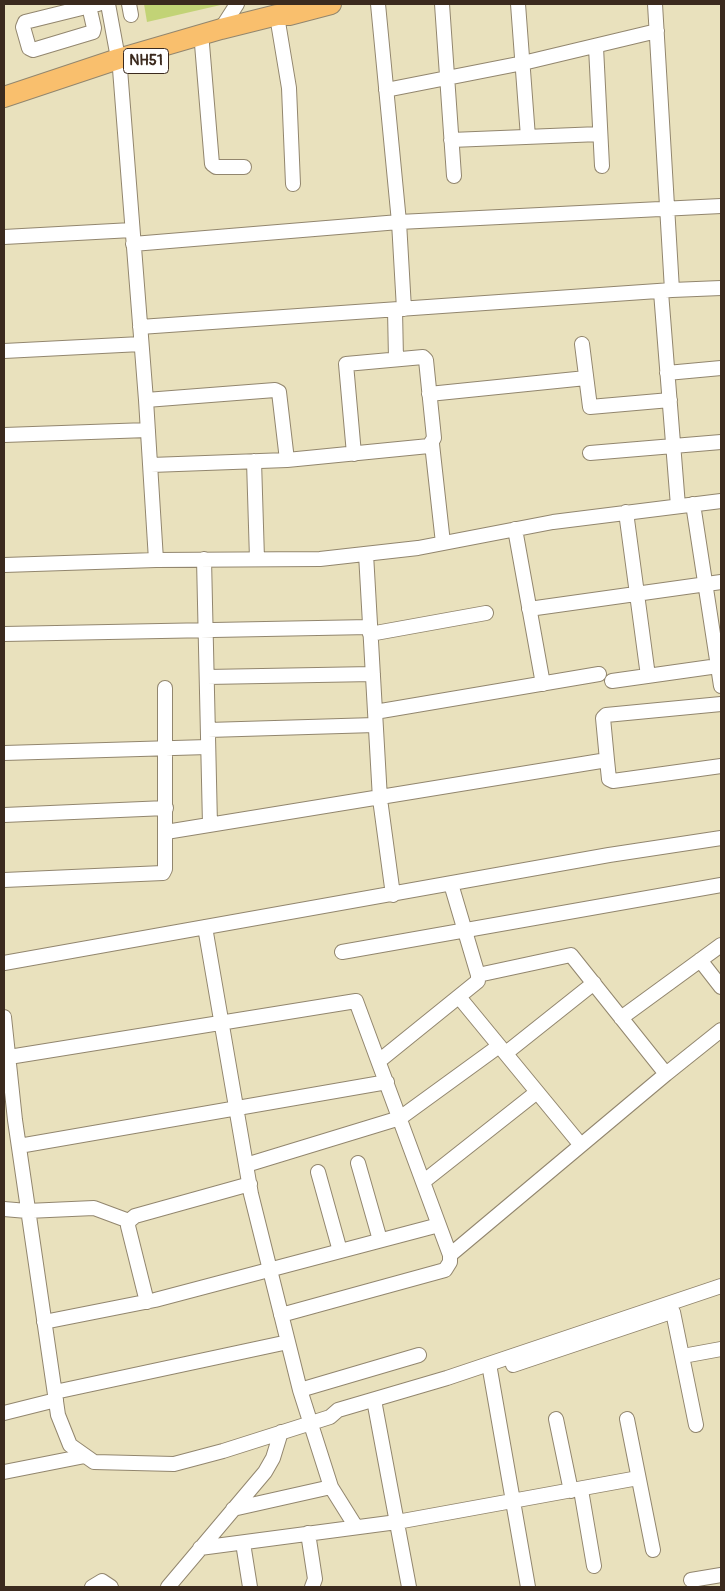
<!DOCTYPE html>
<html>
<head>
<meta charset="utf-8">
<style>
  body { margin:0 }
  #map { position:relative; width:725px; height:1591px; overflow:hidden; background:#e9e1bd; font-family:Pangolin,sans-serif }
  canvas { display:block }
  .frame { position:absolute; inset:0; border:5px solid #3b2a1e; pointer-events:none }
</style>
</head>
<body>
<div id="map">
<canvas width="725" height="1591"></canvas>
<div class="frame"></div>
</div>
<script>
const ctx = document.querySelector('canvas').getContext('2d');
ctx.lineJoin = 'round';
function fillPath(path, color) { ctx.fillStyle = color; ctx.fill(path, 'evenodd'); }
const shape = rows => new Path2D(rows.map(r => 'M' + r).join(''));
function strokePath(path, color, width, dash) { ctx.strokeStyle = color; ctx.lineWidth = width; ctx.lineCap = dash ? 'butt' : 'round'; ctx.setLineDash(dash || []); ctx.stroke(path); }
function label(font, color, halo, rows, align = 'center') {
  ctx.font = font + ' Pangolin,sans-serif'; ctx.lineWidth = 5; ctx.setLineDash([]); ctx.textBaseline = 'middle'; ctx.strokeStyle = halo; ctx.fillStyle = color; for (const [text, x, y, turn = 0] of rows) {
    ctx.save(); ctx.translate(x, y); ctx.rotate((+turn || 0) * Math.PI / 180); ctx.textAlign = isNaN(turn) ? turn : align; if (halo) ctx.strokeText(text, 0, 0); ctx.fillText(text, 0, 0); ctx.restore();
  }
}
fillPath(shape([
  [144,4,225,4,147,22]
]), '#c2d376');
const minor = shape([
  [129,4,131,15],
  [378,4,399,222,404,309],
  [442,4,454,176],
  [518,4,528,137],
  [89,6,94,28,93,32,33,50,29,48,23,27,25,22,98,4],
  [278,22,289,88,293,184],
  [221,29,237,4],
  [202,44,212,164,216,167,244,167],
  [596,47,602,166],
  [386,90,523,63,657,31],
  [451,140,600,134],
  [4,237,132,230],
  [133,244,399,222,721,206],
  [672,290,721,288],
  [661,292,678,506],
  [395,310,396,359],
  [140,327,672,290,655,4],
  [582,344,590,407,670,400],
  [4,351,141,344],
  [667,373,721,368],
  [429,394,586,378],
  [146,400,275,390,279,392,287,460],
  [4,435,148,430],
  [432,444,443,543],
  [590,453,721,442],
  [254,461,257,559],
  [151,465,287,460,429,446,434,438,426,360,423,357,346,364,354,454],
  [693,504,721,686],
  [626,512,648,676],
  [515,529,543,684],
  [366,554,380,799,393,895],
  [204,559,210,825],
  [156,560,320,559,418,548,553,522,721,501],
  [4,565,156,560,146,400,120,69,108,4],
  [529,609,721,582],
  [4,634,370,627],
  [370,634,486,613],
  [207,677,373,674],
  [612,681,718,666],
  [375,712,599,674],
  [208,730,375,725],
  [4,753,208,747],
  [607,760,603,718,606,715,721,704],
  [4,815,166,808],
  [166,832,607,760,609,779,613,781,721,766],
  [4,880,163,873,165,869,165,688],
  [205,927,251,1194,300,1390,331,1487,356,1527],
  [342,952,721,885],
  [700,960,721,987],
  [4,963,609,855,721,838],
  [478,975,571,955,666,1074],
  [459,997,580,1144],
  [4,1017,15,1120,58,1415,70,1445,94,1462,174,1464,223,1451,330,1417,338,1410,447,1378,721,1286],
  [621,1018,721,945],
  [506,1053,594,983],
  [9,1057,356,1001,450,1255,450,1262,445,1270,281,1315],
  [379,1061,478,981,478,975,451,884],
  [19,1146,387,1082],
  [358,1163,380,1240],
  [246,1165,400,1118,499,1046],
  [318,1172,340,1251],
  [423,1182,537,1092],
  [4,1209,27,1211,94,1208,129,1221],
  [450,1255,666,1074,721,1030],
  [147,1302,128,1226,129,1221,135,1216,250,1184],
  [673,1312,696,1425],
  [44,1322,155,1300,439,1225],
  [683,1356,721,1349],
  [489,1364,528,1587],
  [513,1365,668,1313],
  [300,1390,419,1355],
  [55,1392,288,1342],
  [374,1400,409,1587],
  [4,1413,56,1400],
  [556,1419,571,1491],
  [627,1419,653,1550],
  [4,1472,85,1456],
  [581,1490,594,1566],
  [233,1509,331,1487],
  [308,1533,315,1579,312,1587],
  [243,1543,250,1587],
  [200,1548,397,1522,638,1478],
  [691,1580,721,1575],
  [92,1587,102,1581,111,1587],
  [168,1587,265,1472,273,1458,281,1432]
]);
const highway = shape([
  [4,97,118,59,221,29,277,15,289,15,331,4]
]);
strokePath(minor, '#92866e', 16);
strokePath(highway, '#92866e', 22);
strokePath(minor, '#fff', 14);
strokePath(highway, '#f9bf6d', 20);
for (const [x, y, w] of [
  [146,61,45]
]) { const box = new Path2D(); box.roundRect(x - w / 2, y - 12.5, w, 25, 4); ctx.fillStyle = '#fff'; ctx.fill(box); strokePath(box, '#3b2a1e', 1); }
label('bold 15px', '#3b2a1e', null, [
  ["NH51",146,61]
]);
</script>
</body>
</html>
